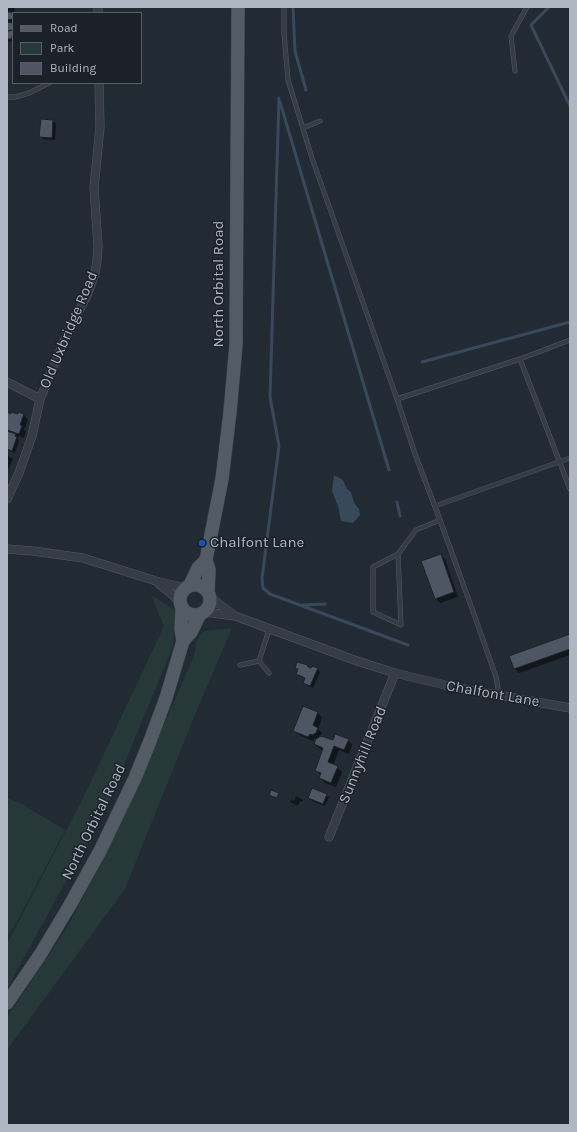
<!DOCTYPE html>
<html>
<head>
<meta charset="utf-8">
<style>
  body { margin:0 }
  #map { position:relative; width:577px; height:1132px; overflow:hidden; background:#222a34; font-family:Karla,sans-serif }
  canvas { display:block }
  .frame { position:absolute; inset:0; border:8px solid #afb7c2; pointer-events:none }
  .legend { position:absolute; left:12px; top:12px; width:130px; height:72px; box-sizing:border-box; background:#1a2129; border:1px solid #565d66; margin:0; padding:5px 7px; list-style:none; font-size:12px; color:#afb7c2 }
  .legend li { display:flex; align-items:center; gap:8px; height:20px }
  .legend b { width:20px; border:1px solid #565d66 }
</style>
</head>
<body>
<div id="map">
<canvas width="577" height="1132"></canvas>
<div class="frame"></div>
<ul class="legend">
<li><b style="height:5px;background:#535b65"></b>Road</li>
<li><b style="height:11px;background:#263837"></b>Park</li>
<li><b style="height:11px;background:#4d5662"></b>Building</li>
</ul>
</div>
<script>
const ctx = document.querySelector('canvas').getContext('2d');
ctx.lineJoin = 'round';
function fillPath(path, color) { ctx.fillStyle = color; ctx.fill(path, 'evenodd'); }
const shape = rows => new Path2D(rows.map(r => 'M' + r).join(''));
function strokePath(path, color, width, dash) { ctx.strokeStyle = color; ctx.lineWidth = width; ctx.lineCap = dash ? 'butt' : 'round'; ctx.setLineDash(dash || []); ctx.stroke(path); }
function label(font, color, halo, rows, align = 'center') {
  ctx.font = font + ' Karla,sans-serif'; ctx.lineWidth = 3; ctx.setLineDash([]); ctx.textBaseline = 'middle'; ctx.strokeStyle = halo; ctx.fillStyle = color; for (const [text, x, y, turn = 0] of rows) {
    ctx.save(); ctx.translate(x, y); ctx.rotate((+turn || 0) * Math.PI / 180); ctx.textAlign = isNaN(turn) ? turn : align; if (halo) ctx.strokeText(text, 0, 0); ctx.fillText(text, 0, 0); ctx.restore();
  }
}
fillPath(shape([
  [151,595,175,610,173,646,108,804,7,989,7,944,85,794,164,626],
  [232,628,197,710,125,889,7,1050,7,1016,16,1004,68,926,104,858,131,799,194,656,197,640,200,635,205,631],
  [7,798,22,804,65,830,18,920,7,937]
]), '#263837');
fillPath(shape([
  [334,475,343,480,347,489,351,492,354,503,359,509,360,515,353,523,341,521,338,506,332,491]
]), '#39495c');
fillPath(shape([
  [7,7,14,7,15,13,13,13,13,22,12,22,13,23,13,41,7,42],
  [53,121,56,124,55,140,43,139,40,136],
  [7,413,18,416,19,413,24,415,28,420,24,430,26,431,24,438,19,436,18,439,19,441,15,453,7,450],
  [7,455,13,459,7,472],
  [441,555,445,559,458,597,440,603,436,599,422,561],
  [570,635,570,655,519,673,514,668],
  [307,665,310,668,317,669,320,672,313,688,307,685,304,682,305,679,297,674,299,670,296,667],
  [304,707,318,713,322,718,318,729,322,733,320,736,333,742,348,740,352,745,349,754,339,750,333,765,337,767,342,772,336,787,325,783,320,778,321,776,317,771,324,750,320,749,315,744,317,739,314,738,313,741,299,735,295,731],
  [326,794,329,797,325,806,312,801,309,798],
  [296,796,303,800,302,802,300,801,298,806,290,802,291,800,294,801]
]), '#0007');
strokePath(shape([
  [293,7,295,51,306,90],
  [549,7,531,25,570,106],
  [279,98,270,397,279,446,262,578,263,588,270,594,408,645],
  [280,102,389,470],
  [422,362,570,322],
  [397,502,400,516],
  [303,605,325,604]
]), '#39495c', 3);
const building = shape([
  [7,12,12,12,13,19,7,20,7,12],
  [7,22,13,23,13,30,7,31,7,22],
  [13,30,12,39,7,39,7,31,13,30],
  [41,119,53,120,52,138,39,137,41,119],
  [7,412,11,414,11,412,18,414,18,412,24,414,20,425,22,426,19,434,7,430,7,412],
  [7,431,16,434,15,436,17,437,12,451,7,449,7,431],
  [441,554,454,592,435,599,421,561,441,554],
  [570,634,570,649,514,669,509,656,570,634],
  [297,662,308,665,307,666,311,668,312,666,318,668,310,686,303,683,305,678,296,674,298,669,295,668,297,662],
  [303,706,318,712,313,725,318,728,316,733,312,735,310,734,308,737,293,731,303,706],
  [335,734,349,739,344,750,334,746,328,762,338,766,331,783,319,778,321,773,315,771,323,748,314,744,316,739,321,736,333,740,335,734],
  [312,788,327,794,323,804,308,798,312,788],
  [271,790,279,793,277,798,269,795,271,790]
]);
fillPath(building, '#4d5662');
strokePath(building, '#1c232b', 1);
const lane = shape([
  [284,7,284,33,288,80,312,158,397,399,415,454,440,520,475,617,496,677,499,695],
  [515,71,511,36,527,7],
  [7,97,15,97,29,93,49,83],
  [303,128,320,121],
  [520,359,570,489],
  [397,399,520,359,570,340],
  [435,506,570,458],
  [398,554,373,567,373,612,401,625,398,554,416,530,440,520],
  [259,661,269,630],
  [259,661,269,673],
  [240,665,259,661]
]);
const street = shape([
  [98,7,98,13],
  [7,382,40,399],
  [7,499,19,473,32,436,40,399,65,339,88,293,95,273,97,261,98,246,94,188,100,127,99,83],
  [7,549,33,551,83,558,156,581,185,588],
  [158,583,174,596,180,604],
  [210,597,235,616],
  [205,612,235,616,357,661,395,673,453,687,570,708],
  [329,837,395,673]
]);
const primary = shape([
  '180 600a15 15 0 1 1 30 0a15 15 0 1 1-30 0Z',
  [190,585,198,568,206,560],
  [208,592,209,570,206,560,222,479,230,412,236,345,238,7],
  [182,609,181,629,183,641],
  [7,1003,40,955,70,905,100,851,135,778,150,741,166,698,183,641,191,632,200,614]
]);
strokePath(lane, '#525a63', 5);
strokePath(street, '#525a63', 9);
strokePath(primary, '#3e454e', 14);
strokePath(lane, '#353c45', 4);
strokePath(street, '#353c45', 8);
strokePath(primary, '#535b65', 13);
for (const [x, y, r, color] of [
  [202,543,4,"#1a4fb4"]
]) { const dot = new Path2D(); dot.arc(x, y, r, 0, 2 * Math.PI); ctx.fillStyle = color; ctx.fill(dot); strokePath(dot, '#1a2129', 1.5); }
label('15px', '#afb7c2', '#1a2129', [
  ["North Orbital Road",219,284,-90],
  ["Old Uxbridge Road",69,330,-67],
  ["Chalfont Lane",493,694,10],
  ["Sunnyhill Road",363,755,-68],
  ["North Orbital Road",94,822,-64]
]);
label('15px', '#afb7c2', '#1a2129', [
  ["Chalfont Lane",210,543]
], 'left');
</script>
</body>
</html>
